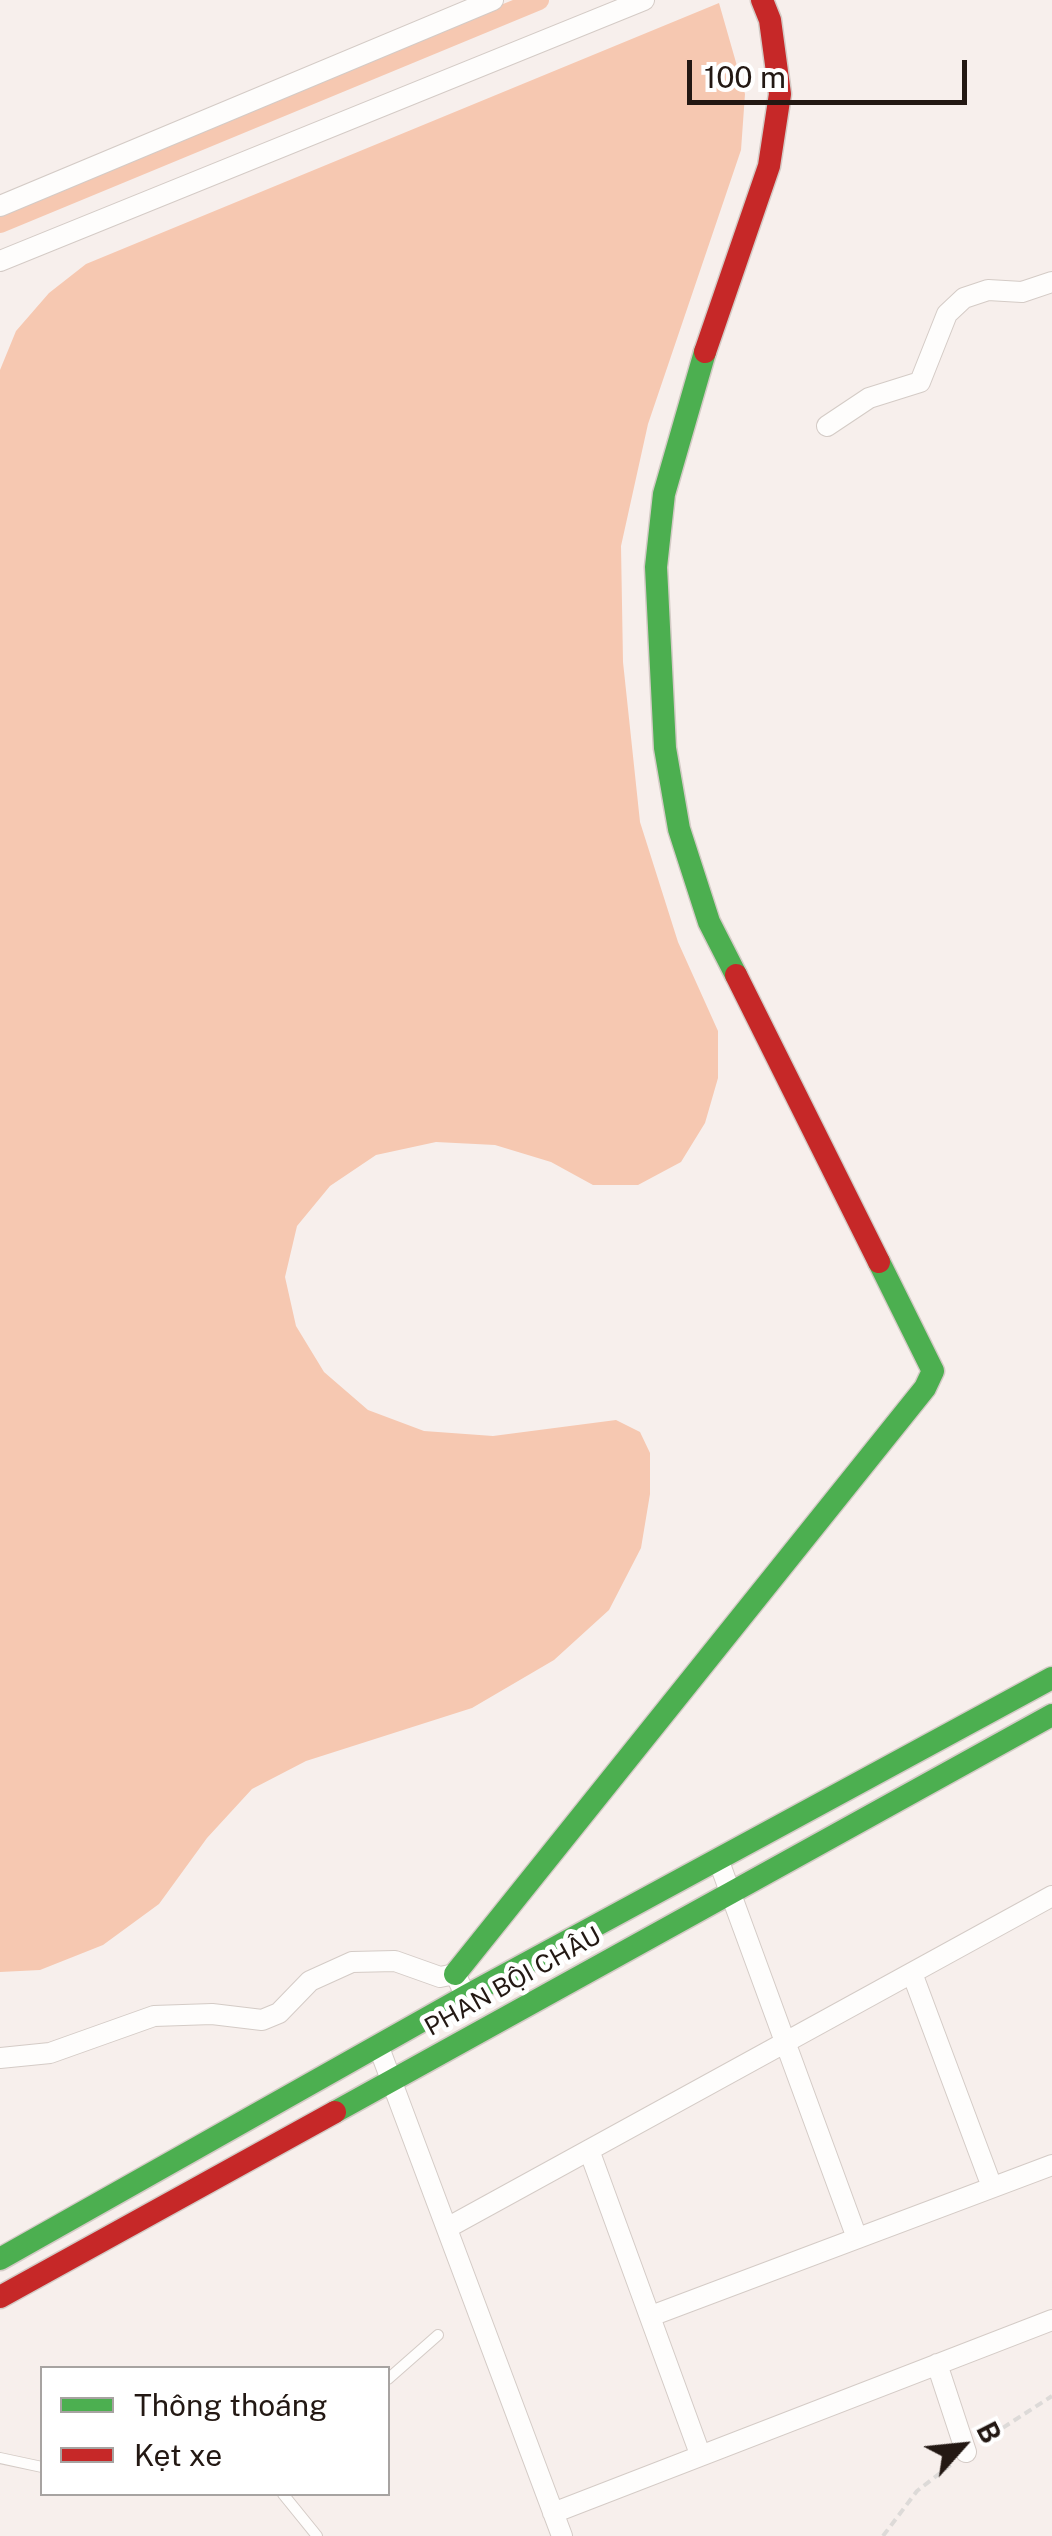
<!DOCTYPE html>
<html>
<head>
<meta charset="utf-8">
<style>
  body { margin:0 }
  #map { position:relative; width:1052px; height:2536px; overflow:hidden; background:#f7efec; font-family:"Public Sans",sans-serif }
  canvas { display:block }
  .legend { position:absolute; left:40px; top:2366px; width:350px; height:130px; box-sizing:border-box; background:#fff; border:2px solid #a7a3a1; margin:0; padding:12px 18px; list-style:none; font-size:30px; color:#231813 }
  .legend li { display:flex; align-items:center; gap:20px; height:50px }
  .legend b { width:50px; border:2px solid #a7a3a1 }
  .north { position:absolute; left:912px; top:2396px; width:100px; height:100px; -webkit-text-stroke:8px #fff; paint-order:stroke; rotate:63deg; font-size:28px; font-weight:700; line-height:40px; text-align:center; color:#231813 }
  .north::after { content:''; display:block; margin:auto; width:35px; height:45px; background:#231813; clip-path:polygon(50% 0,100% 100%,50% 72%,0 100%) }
  .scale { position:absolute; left:687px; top:60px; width:280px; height:45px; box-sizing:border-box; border:5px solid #231813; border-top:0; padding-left:12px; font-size:30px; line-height:35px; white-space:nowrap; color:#231813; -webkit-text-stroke:8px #fff; paint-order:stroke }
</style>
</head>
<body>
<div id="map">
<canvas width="1052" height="2536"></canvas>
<ul class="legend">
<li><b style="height:12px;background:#4caf50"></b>Thông thoáng</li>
<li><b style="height:12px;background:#c62828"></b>Kẹt xe</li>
</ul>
<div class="north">B</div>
<div class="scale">100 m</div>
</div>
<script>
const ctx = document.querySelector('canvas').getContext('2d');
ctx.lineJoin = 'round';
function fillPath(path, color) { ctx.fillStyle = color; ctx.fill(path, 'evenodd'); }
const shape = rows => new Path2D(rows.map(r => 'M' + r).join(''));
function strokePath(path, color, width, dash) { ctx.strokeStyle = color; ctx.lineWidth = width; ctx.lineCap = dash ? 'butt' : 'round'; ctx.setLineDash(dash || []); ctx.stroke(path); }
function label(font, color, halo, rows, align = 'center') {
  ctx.font = font + ' "Public Sans",sans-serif'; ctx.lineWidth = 9; ctx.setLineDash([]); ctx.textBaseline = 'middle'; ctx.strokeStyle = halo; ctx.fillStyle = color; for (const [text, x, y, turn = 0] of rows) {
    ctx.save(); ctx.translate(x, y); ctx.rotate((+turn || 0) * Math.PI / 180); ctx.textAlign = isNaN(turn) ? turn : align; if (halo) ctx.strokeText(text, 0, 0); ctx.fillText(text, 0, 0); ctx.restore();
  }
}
fillPath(shape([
  [719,3,745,94,741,150,648,424,621,546,623,662,640,822,678,942,718,1031,718,1078,705,1123,681,1162,638,1185,593,1185,551,1162,495,1145,436,1142,376,1155,330,1186,297,1226,285,1277,296,1326,324,1372,368,1410,424,1431,493,1436,616,1420,640,1432,650,1453,650,1494,641,1548,609,1610,554,1660,472,1708,306,1761,252,1789,207,1838,159,1904,103,1945,40,1970,0,1972,0,370,16,331,49,293,86,264]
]), '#f6c8b1');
strokePath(shape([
  [0,223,539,0]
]), '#f6c8b1', 20);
const lane = shape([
  [388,2379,438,2335],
  [0,2458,42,2467],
  [283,2494,317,2536]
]);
const street = shape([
  [0,206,493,0],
  [0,261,644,0],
  [827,426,869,398,920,382,947,314,964,298,988,290,1022,292,1052,282],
  [718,1859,857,2238],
  [912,1973,992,2187],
  [378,2045,562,2536],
  [0,2058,50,2053,154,2016,212,2014,262,2020,279,2013,310,1981,352,1962,395,1961,440,1977,455,1974,461,1986],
  [589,2150,700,2454],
  [447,2228,1052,1896],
  [651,2316,1052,2165],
  [937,2364,966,2452],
  [553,2513,1052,2320]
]);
const fast = shape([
  [705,352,664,494,656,567,665,748,679,829,709,922,736,975],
  [455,1974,925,1388,933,1371,879,1262],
  [335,2112,1052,1715],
  [0,2259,466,1996,1052,1678]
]);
const jam = shape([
  [705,352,769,166,780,94,770,20,762,0],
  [736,975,879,1262],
  [0,2297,335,2112]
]);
strokePath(lane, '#d4cbc6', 12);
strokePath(street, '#d4cbc6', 22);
strokePath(fast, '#d4cbc6', 25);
strokePath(jam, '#d4cbc6', 25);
strokePath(shape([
  [981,2442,1052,2396],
  [883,2536,917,2491,953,2463]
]), '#dddad8', 4, [8, 5]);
strokePath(lane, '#fefdfc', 10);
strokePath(street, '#fefdfc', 20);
strokePath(fast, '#4caf50', 22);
strokePath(jam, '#c62828', 22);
label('25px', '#231813', '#fff', [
  ["PHAN BỘI CHÂU",513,1982,-29]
]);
</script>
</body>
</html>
